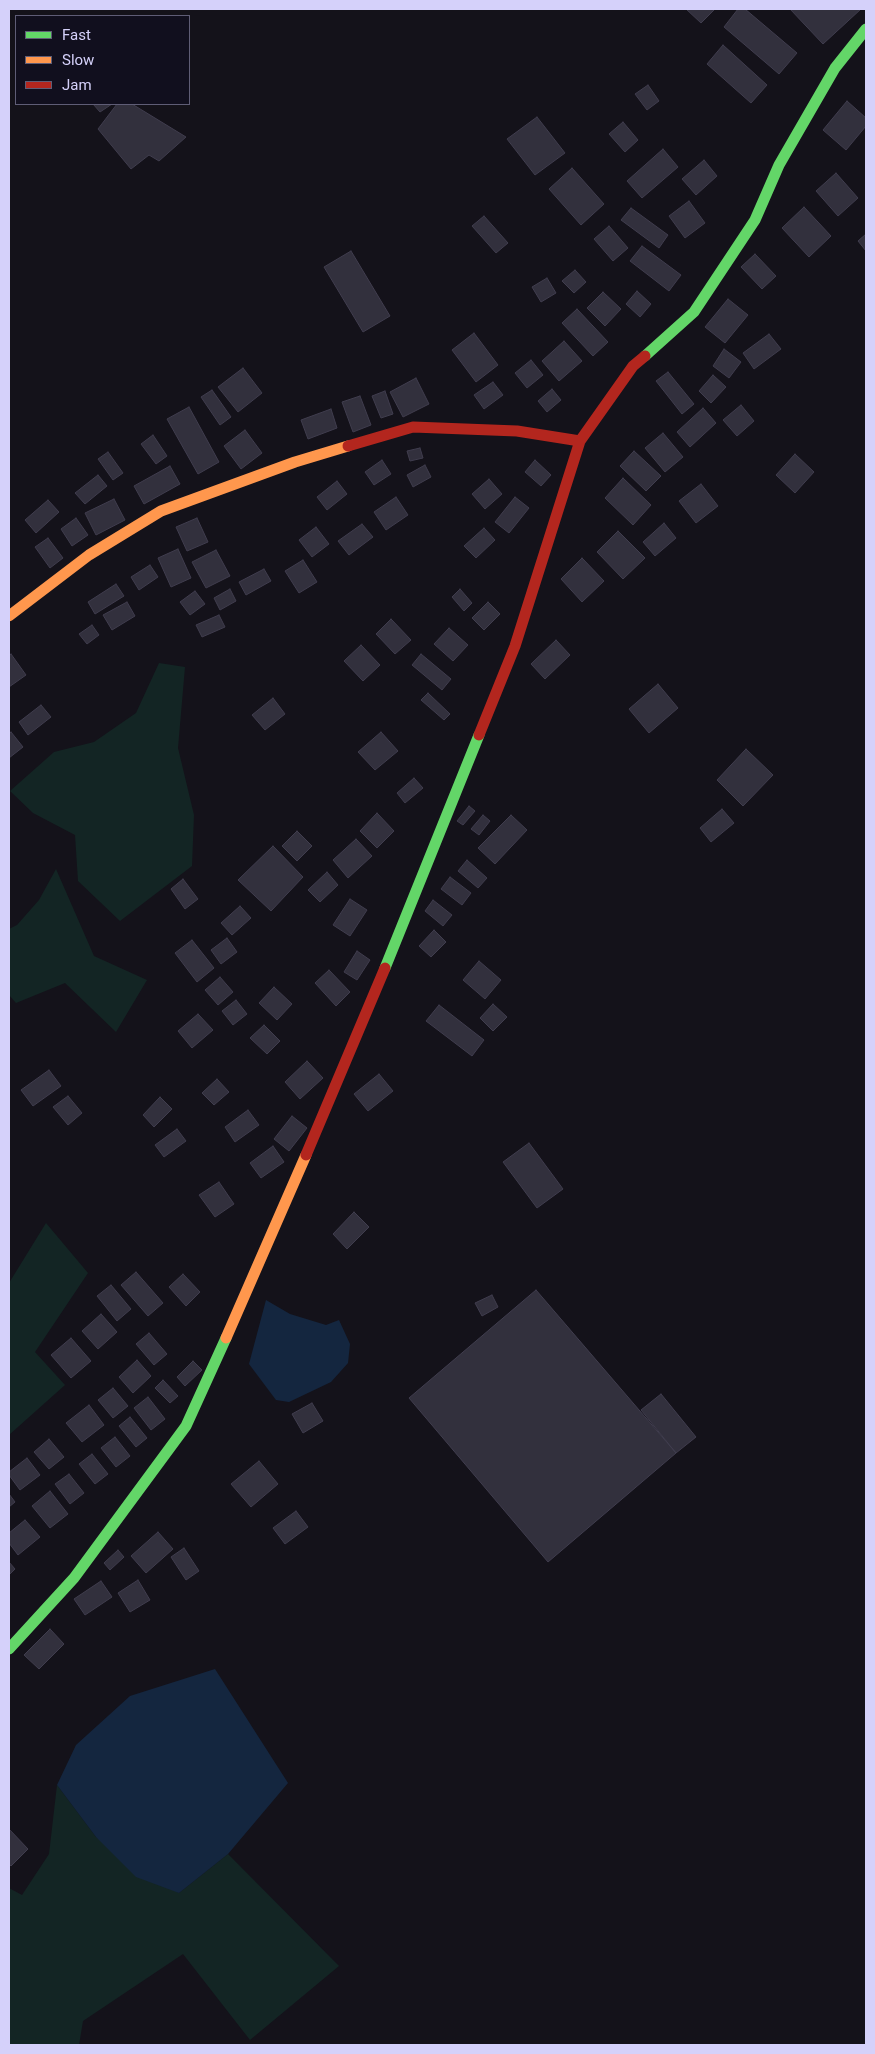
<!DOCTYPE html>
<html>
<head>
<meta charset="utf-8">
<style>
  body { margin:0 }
  #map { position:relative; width:875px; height:2054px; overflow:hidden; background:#14121a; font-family:Roboto,sans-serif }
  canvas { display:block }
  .frame { position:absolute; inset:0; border:10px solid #d5d1fa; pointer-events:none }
  .legend { position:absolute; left:15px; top:15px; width:175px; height:90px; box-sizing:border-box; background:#110f1e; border:1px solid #5f5d76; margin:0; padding:6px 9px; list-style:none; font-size:15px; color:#d5d1fa }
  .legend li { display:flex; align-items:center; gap:10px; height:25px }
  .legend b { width:25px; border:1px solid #5f5d76 }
</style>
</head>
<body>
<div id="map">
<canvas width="875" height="2054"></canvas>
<div class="frame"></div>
<ul class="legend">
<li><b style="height:6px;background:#63d668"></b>Fast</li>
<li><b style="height:6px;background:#ff974d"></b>Slow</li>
<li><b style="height:6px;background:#b3261e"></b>Jam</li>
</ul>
</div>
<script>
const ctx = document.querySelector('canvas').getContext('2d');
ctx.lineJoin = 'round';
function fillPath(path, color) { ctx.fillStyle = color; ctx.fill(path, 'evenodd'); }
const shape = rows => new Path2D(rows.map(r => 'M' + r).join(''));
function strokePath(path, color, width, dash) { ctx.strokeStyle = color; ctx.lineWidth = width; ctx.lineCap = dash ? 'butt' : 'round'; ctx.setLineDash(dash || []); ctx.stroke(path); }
fillPath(shape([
  [159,663,185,667,178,748,194,815,192,866,120,921,78,881,75,835,33,813,10,791,54,752,94,742,136,713],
  [56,869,94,956,147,980,116,1032,65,983,16,1003,9,995,9,929,17,925,39,900],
  [46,1223,88,1273,35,1352,65,1385,9,1435,9,1283],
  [57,1785,96,1837,179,1893,228,1854,339,1966,250,2040,183,1954,83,2021,79,2045,9,2045,9,1888,22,1895,49,1854]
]), '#132524');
fillPath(shape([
  [266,1300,290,1314,326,1325,339,1320,350,1344,348,1363,331,1382,289,1402,276,1400,249,1364],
  [215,1669,288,1783,228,1854,179,1893,136,1877,96,1837,57,1785,76,1745,130,1696]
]), '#14263f');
const building = shape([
  [686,9,715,9,701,23,686,9],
  [738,9,745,9,797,53,779,74,724,27,738,9],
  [790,9,861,9,823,44,790,9],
  [723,45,767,85,751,103,707,64,723,45],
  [648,85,659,101,647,110,635,94,648,85],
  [847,101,866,118,866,126,846,150,823,130,847,101],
  [93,104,112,104,100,112,93,104],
  [117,104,132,104,186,137,159,161,149,155,131,169,98,129,117,104],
  [537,117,565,153,535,175,507,139,537,117],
  [623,122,638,140,625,152,609,134,623,122],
  [663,149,678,167,642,198,627,181,663,149],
  [704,160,717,176,696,195,682,179,704,160],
  [572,168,604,204,581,225,549,189,572,168],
  [836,173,858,198,838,216,816,191,836,173],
  [689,201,705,223,685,238,669,216,689,201],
  [804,207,831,236,809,257,782,228,804,207],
  [631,208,668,235,659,248,621,220,631,208],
  [484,216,508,243,496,253,472,226,484,216],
  [609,226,628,248,613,261,594,239,609,226],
  [866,234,866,251,858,241,866,234],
  [642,246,681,275,669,291,630,261,642,246],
  [351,251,390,316,363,332,324,267,351,251],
  [755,254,776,276,762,289,741,267,755,254],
  [575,270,586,282,574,293,562,281,575,270],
  [547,278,556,293,541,302,532,287,547,278],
  [637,291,651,304,640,317,626,304,637,291],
  [603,292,621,309,605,326,587,308,603,292],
  [728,299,748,315,725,343,705,327,728,299],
  [577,309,608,342,593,356,562,323,577,309],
  [474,333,498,365,476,382,452,350,474,333],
  [769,334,781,349,754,369,743,353,769,334],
  [564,341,582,361,559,381,542,361,564,341],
  [724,349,741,362,729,378,713,366,724,349],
  [531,360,543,375,527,388,515,373,531,360],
  [243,368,262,393,238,412,218,387,243,368],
  [668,372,694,404,682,414,656,381,668,372],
  [713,375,726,387,711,403,699,391,713,375],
  [416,378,429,404,403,417,390,392,416,378],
  [493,382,503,395,484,409,474,395,493,382],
  [552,389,561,400,547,412,538,401,552,389],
  [212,390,231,417,220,425,201,397,212,390],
  [385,391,393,414,381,418,372,396,385,391],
  [360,396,371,425,353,432,342,402,360,396],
  [741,405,754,421,737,436,723,420,741,405],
  [189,407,219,462,198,474,167,419,189,407],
  [703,408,716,423,690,447,677,432,703,408],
  [331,409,337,428,308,439,301,420,331,409],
  [245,430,262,453,241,469,224,446,245,430],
  [663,433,683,457,665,472,645,448,663,433],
  [153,435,167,456,156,464,141,444,153,435],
  [420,448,423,458,410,461,407,451,420,448],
  [634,451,661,476,646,491,620,466,634,451],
  [108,452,123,473,113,480,98,459,108,452],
  [795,454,814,472,795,493,776,475,795,454],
  [382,460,391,474,374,485,365,472,382,460],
  [535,460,551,475,541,486,525,472,535,460],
  [425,465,431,477,413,487,407,475,425,465],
  [170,466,180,484,144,504,134,486,170,466],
  [98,475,107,486,85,504,75,493,98,475],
  [623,478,651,505,633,525,605,498,623,478],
  [489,479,502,494,485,509,472,494,489,479],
  [337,481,347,494,327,510,317,497,337,481],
  [701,484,718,506,696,523,679,501,701,484],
  [396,497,408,515,386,530,374,512,396,497],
  [515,497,529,508,509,533,495,522,515,497],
  [114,499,125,520,96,535,85,513,114,499],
  [48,500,59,512,36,533,25,520,48,500],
  [76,518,88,535,72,546,61,529,76,518],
  [197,518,208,542,187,551,176,527,197,518],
  [664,523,676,538,655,556,643,542,664,523],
  [362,524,373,537,349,555,338,541,362,524],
  [316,527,329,544,312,557,299,540,316,527],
  [484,528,495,540,476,558,464,546,484,528],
  [618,531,645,558,623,579,597,552,618,531],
  [48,538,63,558,50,568,35,547,48,538],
  [178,549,191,578,171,587,158,558,178,549],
  [216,550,230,576,206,588,192,562,216,550],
  [582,558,604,581,582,602,561,579,582,558],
  [303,560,317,582,299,593,285,571,303,560],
  [150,565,158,577,139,590,131,577,150,565],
  [264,569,271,581,246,595,239,582,264,569],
  [116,584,124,596,95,614,88,602,116,584],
  [230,589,236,601,220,610,214,598,230,589],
  [460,589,472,603,464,611,452,597,460,589],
  [195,591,205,604,190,615,180,602,195,591],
  [127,602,135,616,112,630,103,615,127,602],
  [488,602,500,614,484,630,472,618,488,602],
  [219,615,225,627,202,637,196,625,219,615],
  [391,619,411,640,395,654,376,634,391,619],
  [92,625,99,635,87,644,79,634,92,625],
  [449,628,468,645,453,661,434,644,449,628],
  [556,640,570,655,545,679,531,664,556,640],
  [361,645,380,665,363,681,344,661,361,645],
  [11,654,26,675,9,687,9,656,11,654],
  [421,654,451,679,442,690,412,665,421,654],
  [658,684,678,708,649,733,629,709,658,684],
  [428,693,450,714,444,720,421,700,428,693],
  [273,698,285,714,265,730,252,715,273,698],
  [41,705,51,717,28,735,19,722,41,705],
  [11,732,23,747,9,758,9,734,11,732],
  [381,732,398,751,375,770,358,752,381,732],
  [746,749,773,775,743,806,717,780,746,749],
  [414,778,423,788,405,803,397,793,414,778],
  [469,806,475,811,463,825,457,821,469,806],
  [722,809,734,823,711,842,700,828,722,809],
  [377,813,394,831,377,848,360,831,377,813],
  [483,815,490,821,479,835,471,829,483,815],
  [511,815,527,830,495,864,478,848,511,815],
  [297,831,312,846,297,861,282,846,297,831],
  [356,839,372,856,348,878,333,860,356,839],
  [273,846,303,877,271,911,238,880,273,846],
  [467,860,487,878,478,888,458,871,467,860],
  [327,872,338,885,320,902,308,890,327,872],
  [450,877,471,893,462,905,441,889,450,877],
  [183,879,198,899,185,909,171,889,183,879],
  [350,899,367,910,350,936,333,925,350,899],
  [433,900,452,915,443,926,425,911,433,900],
  [240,906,251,918,232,935,221,923,240,906],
  [434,930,446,942,431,957,419,946,434,930],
  [227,938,237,952,221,964,211,950,227,938],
  [192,940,214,968,197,982,175,953,192,940],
  [357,951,370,960,357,980,344,972,357,951],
  [479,961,501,980,485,999,463,980,479,961],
  [329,970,350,992,336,1006,315,983,329,970],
  [220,977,233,992,218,1005,205,990,220,977],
  [274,987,292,1004,277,1020,259,1003,274,987],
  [236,1000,247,1014,233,1025,222,1011,236,1000],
  [493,1004,507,1017,493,1031,480,1018,493,1004],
  [439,1005,484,1040,472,1056,426,1021,439,1005],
  [198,1014,213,1030,192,1048,178,1031,198,1014],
  [264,1025,280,1041,267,1054,250,1038,264,1025],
  [307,1061,323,1078,300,1099,285,1082,307,1061],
  [49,1070,61,1086,33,1106,21,1090,49,1070],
  [379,1074,393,1091,368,1111,354,1094,379,1074],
  [217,1079,229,1092,214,1105,202,1093,217,1079],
  [68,1096,82,1113,68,1125,53,1107,68,1096],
  [160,1097,172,1109,154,1127,143,1115,160,1097],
  [248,1110,259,1125,235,1142,225,1127,248,1110],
  [292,1116,307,1128,289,1151,274,1139,292,1116],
  [177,1129,186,1141,164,1157,155,1145,177,1129],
  [529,1143,563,1189,537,1208,503,1162,529,1143],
  [273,1146,284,1162,261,1178,250,1163,273,1146],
  [219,1182,234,1204,215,1217,199,1195,219,1182],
  [354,1212,369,1227,347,1249,333,1234,354,1212],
  [136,1272,163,1303,148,1316,121,1285,136,1272],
  [183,1274,200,1292,186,1306,169,1287,183,1274],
  [111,1285,131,1309,117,1321,97,1296,111,1285],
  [536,1290,676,1453,548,1562,409,1398,536,1290],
  [492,1295,498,1307,482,1316,475,1303,492,1295],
  [101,1314,117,1332,98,1349,82,1331,101,1314],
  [149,1333,167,1354,154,1365,136,1344,149,1333],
  [71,1338,91,1361,71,1378,51,1355,71,1338],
  [137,1360,151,1376,133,1393,119,1377,137,1360],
  [193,1361,202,1370,185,1386,177,1377,193,1361],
  [163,1380,178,1396,170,1403,155,1388,163,1380],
  [113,1388,128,1406,113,1418,98,1400,113,1388],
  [661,1394,696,1437,676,1453,641,1410,661,1394],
  [148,1397,165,1419,151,1430,134,1408,148,1397],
  [312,1403,323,1421,303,1433,292,1414,312,1403],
  [89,1405,104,1425,82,1442,66,1423,89,1405],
  [130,1417,147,1438,136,1447,119,1426,130,1417],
  [115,1437,130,1456,116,1467,101,1448,115,1437],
  [49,1439,64,1457,49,1469,34,1452,49,1439],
  [92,1454,108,1474,95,1484,79,1464,92,1454],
  [27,1458,40,1475,20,1490,9,1475,9,1472,27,1458],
  [259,1461,278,1484,251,1507,231,1484,259,1461],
  [69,1474,84,1493,70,1504,55,1484,69,1474],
  [50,1491,68,1514,50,1528,32,1506,50,1491],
  [9,1494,15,1502,9,1507,9,1494],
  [296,1511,308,1527,285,1544,273,1528,296,1511],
  [25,1520,40,1537,18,1555,9,1543,9,1533,25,1520],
  [158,1532,173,1549,146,1573,131,1556,158,1532],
  [184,1548,199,1571,186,1580,171,1557,184,1548],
  [118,1550,124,1557,110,1570,104,1563,118,1550],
  [9,1562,15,1569,9,1575,9,1562],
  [138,1580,150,1600,130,1612,118,1593,138,1580],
  [101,1581,112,1597,85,1615,74,1599,101,1581],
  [50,1629,64,1644,39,1669,24,1655,50,1629],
  [9,1829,28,1849,11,1866,9,1864,9,1829]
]);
fillPath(building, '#32303d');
strokePath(building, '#403d4e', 1);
strokePath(shape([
  [645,356,694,312,755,220,779,165,835,68,866,29],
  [385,968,479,735],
  [9,1649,74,1578,186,1426,226,1338]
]), '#63d668', 11);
strokePath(shape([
  [9,616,89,555,161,511,295,462,348,446],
  [226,1338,306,1155]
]), '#ff974d', 11);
strokePath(shape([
  [348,446,413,427,517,431,580,441],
  [479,735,515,646,580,441,633,366,645,356],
  [306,1155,385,968]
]), '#b3261e', 11);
</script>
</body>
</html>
